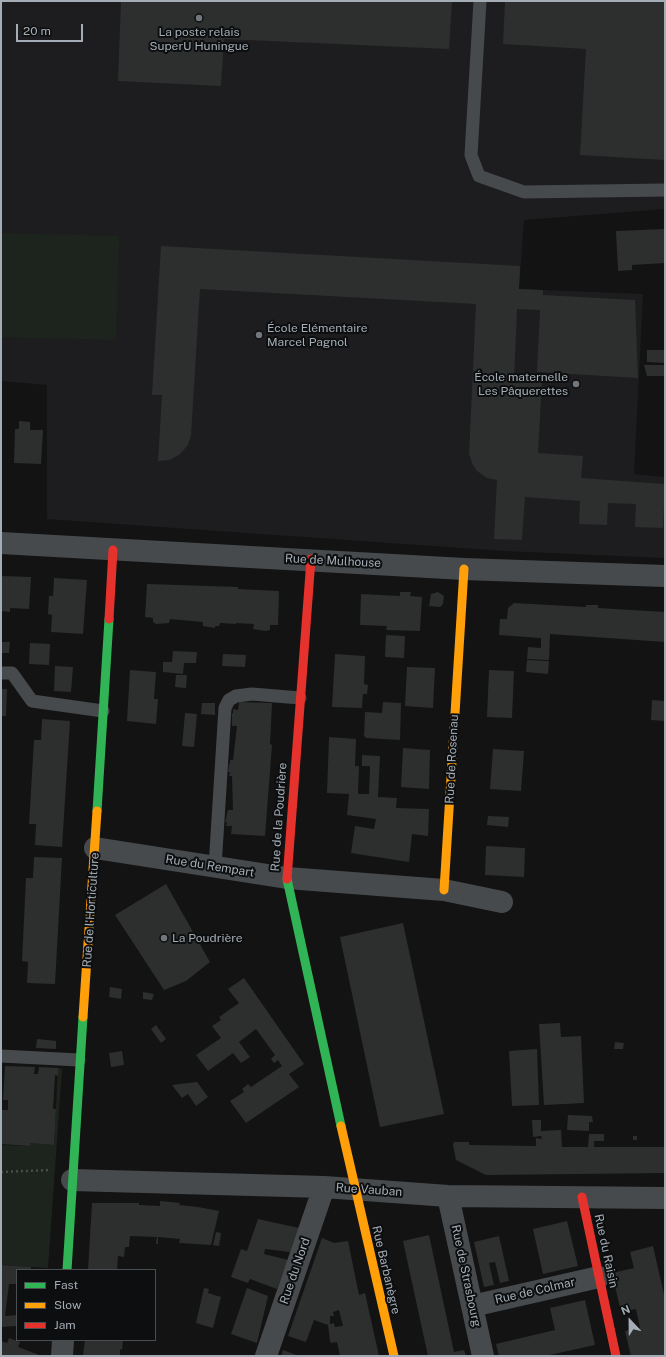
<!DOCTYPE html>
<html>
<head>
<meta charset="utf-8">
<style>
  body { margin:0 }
  #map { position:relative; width:666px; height:1357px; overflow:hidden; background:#131313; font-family:"Public Sans",sans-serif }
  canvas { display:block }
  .frame { position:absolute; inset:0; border:2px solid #a4adb5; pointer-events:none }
  .legend { position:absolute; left:16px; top:1269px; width:140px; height:72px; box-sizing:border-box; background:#0d0e0f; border:1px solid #494e51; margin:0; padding:5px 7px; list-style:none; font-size:12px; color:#a4adb5 }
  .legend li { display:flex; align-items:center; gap:8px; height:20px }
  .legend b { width:20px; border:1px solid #494e51 }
  .north { position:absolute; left:610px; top:1301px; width:40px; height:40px; -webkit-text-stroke:3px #0d0e0f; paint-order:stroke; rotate:338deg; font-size:11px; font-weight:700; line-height:16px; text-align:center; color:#a4adb5 }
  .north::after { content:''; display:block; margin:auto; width:14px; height:18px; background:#a4adb5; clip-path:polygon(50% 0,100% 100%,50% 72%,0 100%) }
  .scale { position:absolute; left:16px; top:24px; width:67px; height:18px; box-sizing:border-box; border:2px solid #a4adb5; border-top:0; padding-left:5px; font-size:12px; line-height:14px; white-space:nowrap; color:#a4adb5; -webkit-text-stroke:3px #0d0e0f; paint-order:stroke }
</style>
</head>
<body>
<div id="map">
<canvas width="666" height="1357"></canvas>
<div class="frame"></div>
<ul class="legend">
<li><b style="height:5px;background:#30b455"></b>Fast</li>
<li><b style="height:5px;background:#ff9f0a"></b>Slow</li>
<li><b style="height:5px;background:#e5322d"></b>Jam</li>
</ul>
<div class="north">N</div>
<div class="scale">20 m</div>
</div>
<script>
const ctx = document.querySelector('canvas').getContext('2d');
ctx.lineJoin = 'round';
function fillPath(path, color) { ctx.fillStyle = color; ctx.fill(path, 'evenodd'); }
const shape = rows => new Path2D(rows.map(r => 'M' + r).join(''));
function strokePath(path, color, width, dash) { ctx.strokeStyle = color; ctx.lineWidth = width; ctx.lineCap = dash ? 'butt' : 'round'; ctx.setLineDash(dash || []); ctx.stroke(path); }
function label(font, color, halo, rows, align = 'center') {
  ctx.font = font + ' "Public Sans",sans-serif'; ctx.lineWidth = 4; ctx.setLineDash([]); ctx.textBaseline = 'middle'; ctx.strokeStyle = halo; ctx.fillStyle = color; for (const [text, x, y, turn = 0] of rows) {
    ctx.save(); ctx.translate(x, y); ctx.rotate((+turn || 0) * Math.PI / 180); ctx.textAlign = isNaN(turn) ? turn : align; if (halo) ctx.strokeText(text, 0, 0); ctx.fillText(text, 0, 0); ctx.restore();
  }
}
fillPath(shape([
  [1,1,665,1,665,209,524,220,519,289,643,294,634,474,665,477,665,558,504,551,47,519,47,385,1,381]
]), '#1d1d1f');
fillPath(shape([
  [1,233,119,236,116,340,1,337],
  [58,1068,62,1069,48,1268,1,1265,1,1145,30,1146,30,1143,54,1145]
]), '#1d241d');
fillPath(shape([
  [121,1,452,1,449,49,224,39,221,86,118,81],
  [505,1,665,1,665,160,580,155,586,49,503,44],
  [665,229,665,263,632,265,632,270,618,271,616,231],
  [161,246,520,266,519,289,543,290,543,295,635,300,638,378,537,372,540,310,517,309,514,380,542,381,538,453,583,456,581,478,665,484,663,528,635,527,636,504,608,503,607,525,579,524,580,501,525,497,522,540,494,539,497,480,487,478,477,471,473,465,469,454,476,304,200,289,191,435,188,445,180,454,170,460,158,461,162,395,152,395],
  [647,350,665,350,665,363,647,362],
  [644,365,665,365,665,376,647,376],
  [19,421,30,422,30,430,43,430,41,464,14,463,15,429,19,429],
  [1,576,31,577,29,609,10,608,10,612,1,611],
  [54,578,87,580,83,634,51,632,52,615,48,614,49,596,53,596],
  [147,584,238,587,238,589,279,591,278,625,270,625,270,630,265,631,253,629,254,624,236,623,236,624,220,623,219,626,215,626,215,628,203,626,203,622,170,619,169,623,156,624,153,622,153,618,145,617],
  [400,592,411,592,410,596,422,597,420,631,386,630,387,626,360,625,361,594,400,596],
  [438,592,444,596,443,604,440,607,429,606,431,594],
  [514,603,586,607,586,605,598,605,598,608,665,612,665,642,550,634,549,660,527,659,528,647,541,648,541,638,499,635,500,619,507,619,508,608],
  [386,635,405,636,404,658,385,657],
  [1,642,10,642,9,653,1,653],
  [30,643,50,644,49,665,29,664],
  [173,651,197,652,196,663,184,663,183,674,163,672,163,662,172,662],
  [223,654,246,655,245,667,222,666],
  [335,654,365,656,364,684,368,685,367,694,363,694,362,708,332,707],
  [527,660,549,661,548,674,526,672],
  [55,666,73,667,71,692,54,691],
  [407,667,435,668,433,708,405,706],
  [130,670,156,672,154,699,158,699,156,724,127,721],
  [489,670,514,671,512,718,487,717],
  [176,675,187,675,186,688,175,687],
  [1,689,7,689,6,716,1,716],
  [652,700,665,701,665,721,651,720],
  [239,702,272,703,270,744,272,745,265,836,231,834,232,826,226,826,227,822,225,822,228,810,233,810,232,776,229,776,230,772,228,772,229,764,230,764,230,760,233,760,237,726,232,726,232,713,233,714,233,709,238,710],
  [383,702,401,703,400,740,366,738,364,736,365,712,382,713],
  [202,703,215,703,215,715,201,714],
  [185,713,197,714,194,747,182,746],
  [42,719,70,721,62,847,35,845,36,824,29,824,34,740,41,740],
  [329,737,356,739,355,766,359,766,358,794,369,794,370,766,362,766,362,755,380,756,378,797,397,798,396,808,429,809,428,836,412,834,409,862,351,853,355,826,374,829,376,819,347,815,349,794,327,793],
  [403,748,430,750,429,789,401,787],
  [493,749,524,751,521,791,490,789],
  [488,816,509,817,508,827,487,825],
  [486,846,525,848,524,877,485,875],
  [34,857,62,858,55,984,27,983,28,962,22,961,26,878,33,878],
  [166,884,210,962,186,981,164,990,115,915],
  [403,923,444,1114,380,1127,340,937],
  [244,978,304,1064,289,1074,299,1087,246,1123,230,1101,244,1092,242,1089,248,1084,251,1087,282,1066,278,1060,274,1063,271,1059,275,1055,256,1029,239,1042,250,1057,241,1063,233,1053,208,1071,196,1055,221,1038,212,1026,221,1020,219,1017,239,1003,228,989],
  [110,987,122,989,121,999,109,997],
  [143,992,154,994,152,1000,143,999],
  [560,1023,561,1037,581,1036,584,1103,544,1105,539,1024],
  [156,1025,166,1039,161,1043,151,1029],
  [37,1039,56,1041,56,1049,36,1048],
  [615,1042,624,1043,623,1049,614,1049],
  [537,1049,539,1105,512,1106,509,1051],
  [122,1051,124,1065,111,1067,109,1053],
  [5,1066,35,1067,34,1074,38,1074,39,1067,58,1068,58,1076,55,1075,53,1109,56,1109,54,1145,30,1143,30,1146,1,1144,2,1110,8,1110,8,1100,3,1100],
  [197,1082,208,1097,196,1106,188,1094,182,1098,172,1085],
  [568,1115,592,1116,593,1122,589,1122,589,1131,567,1130],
  [532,1120,541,1120,541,1131,561,1130,562,1147,588,1147,589,1134,604,1134,604,1141,594,1141,594,1147,665,1147,665,1173,486,1175,456,1160,453,1145,454,1142,469,1142,469,1145,536,1146,536,1138,542,1139,541,1136,533,1137],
  [633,1136,637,1136,637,1140,633,1140],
  [160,1201,180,1203,179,1205,198,1207,219,1211,211,1245,179,1243,180,1239,158,1237,158,1244,156,1244,157,1237,130,1236,129,1247,125,1247,124,1257,118,1256,117,1270,88,1270,92,1203,139,1203,139,1205,160,1206],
  [258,1219,299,1228,290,1252,265,1249,264,1254,288,1260,277,1289,250,1279,248,1283,231,1277,241,1249,247,1251],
  [567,1221,578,1266,543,1274,533,1229],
  [216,1232,221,1233,219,1246,213,1245],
  [429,1235,454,1352,464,1350,466,1356,428,1356,403,1241],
  [499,1236,509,1281,500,1283,495,1262,489,1263,494,1285,484,1287,474,1242],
  [322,1238,334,1243,348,1241,359,1295,365,1293,379,1356,340,1356,337,1342,331,1343,330,1341,328,1325,314,1320,306,1342,288,1336],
  [339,1310,343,1326,335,1327,334,1323,330,1324,330,1316,334,1316,333,1312],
  [653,1246,665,1299,665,1356,631,1356,625,1331,640,1328,636,1309,621,1312,612,1273,634,1268,630,1252],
  [1,1265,31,1267,31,1270,17,1270,17,1284,9,1284,5,1316,17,1315,17,1326,1,1327],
  [204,1288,209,1289,208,1293,221,1297,213,1328,196,1323],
  [247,1288,268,1296,257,1343,231,1334],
  [585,1300,595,1345,545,1356,499,1356,496,1344,555,1330,550,1308],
  [9,1338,20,1342,18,1347,42,1356,1,1356,1,1341,7,1343],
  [85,1340,123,1340,122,1350,120,1349,120,1356,83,1356],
  [283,1350,299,1356,281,1356]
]), '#2d2e2e');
strokePath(shape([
  [1,1172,51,1170]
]), '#494b4e', 2.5, [2, 3]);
strokePath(shape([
  [480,1,471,155,479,176,524,192,665,190],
  [1,673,12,673,32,701,103,711],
  [215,867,225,708,229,700,236,696,252,694,300,698],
  [1,1056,79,1060]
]), '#474a4c', 13);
strokePath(shape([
  [1,543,464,569,665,576],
  [95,848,287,878,444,890,502,902],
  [72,1180,324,1187,448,1196,665,1198],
  [448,1196,483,1356],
  [472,1306,599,1277],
  [62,1356,63,1340],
  [266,1356,324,1187]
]), '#474a4c', 22);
strokePath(shape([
  [97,811,109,619],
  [287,879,341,1126],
  [67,1270,83,1017]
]), '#30b455', 9);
strokePath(shape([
  [444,890,464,569],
  [83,1017,97,811],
  [341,1126,394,1356]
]), '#ff9f0a', 9);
strokePath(shape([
  [109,619,113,550],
  [287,879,311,559],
  [582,1197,616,1356]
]), '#e5322d', 9);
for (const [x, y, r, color] of [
  [199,18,4,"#71777c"],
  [259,335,4,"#71777c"],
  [576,384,4,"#71777c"],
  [164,938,4,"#71777c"]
]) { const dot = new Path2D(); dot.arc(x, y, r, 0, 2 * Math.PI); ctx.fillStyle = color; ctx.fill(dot); strokePath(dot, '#0d0e0f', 1.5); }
label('12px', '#a4adb5', '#0d0e0f', [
  ["La poste relais",199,32,"center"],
  ["SuperU Huningue",199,46,"center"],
  ["École Elémentaire",267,328],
  ["Marcel Pagnol",267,342],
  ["École maternelle",568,377,"right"],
  ["Les Pâquerettes",568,391,"right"],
  ["La Poudrière",172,938]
], 'left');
label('12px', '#a4adb5', '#0d0e0f', [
  ["Rue de Mulhouse",333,561,3],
  ["Rue de Rosenau",452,759,-87],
  ["Rue de la Poudrière",279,817,-86],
  ["Rue du Rempart",210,866,9],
  ["Rue de l'Horticulture",91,910,-86],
  ["Rue Vauban",369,1190,4],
  ["Rue du Raisin",606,1251,78],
  ["Rue Barbanègre",386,1270,77],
  ["Rue du Nord",295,1271,-71],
  ["Rue de Strasbourg",466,1276,78],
  ["Rue de Colmar",535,1291,-13]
]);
</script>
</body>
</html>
